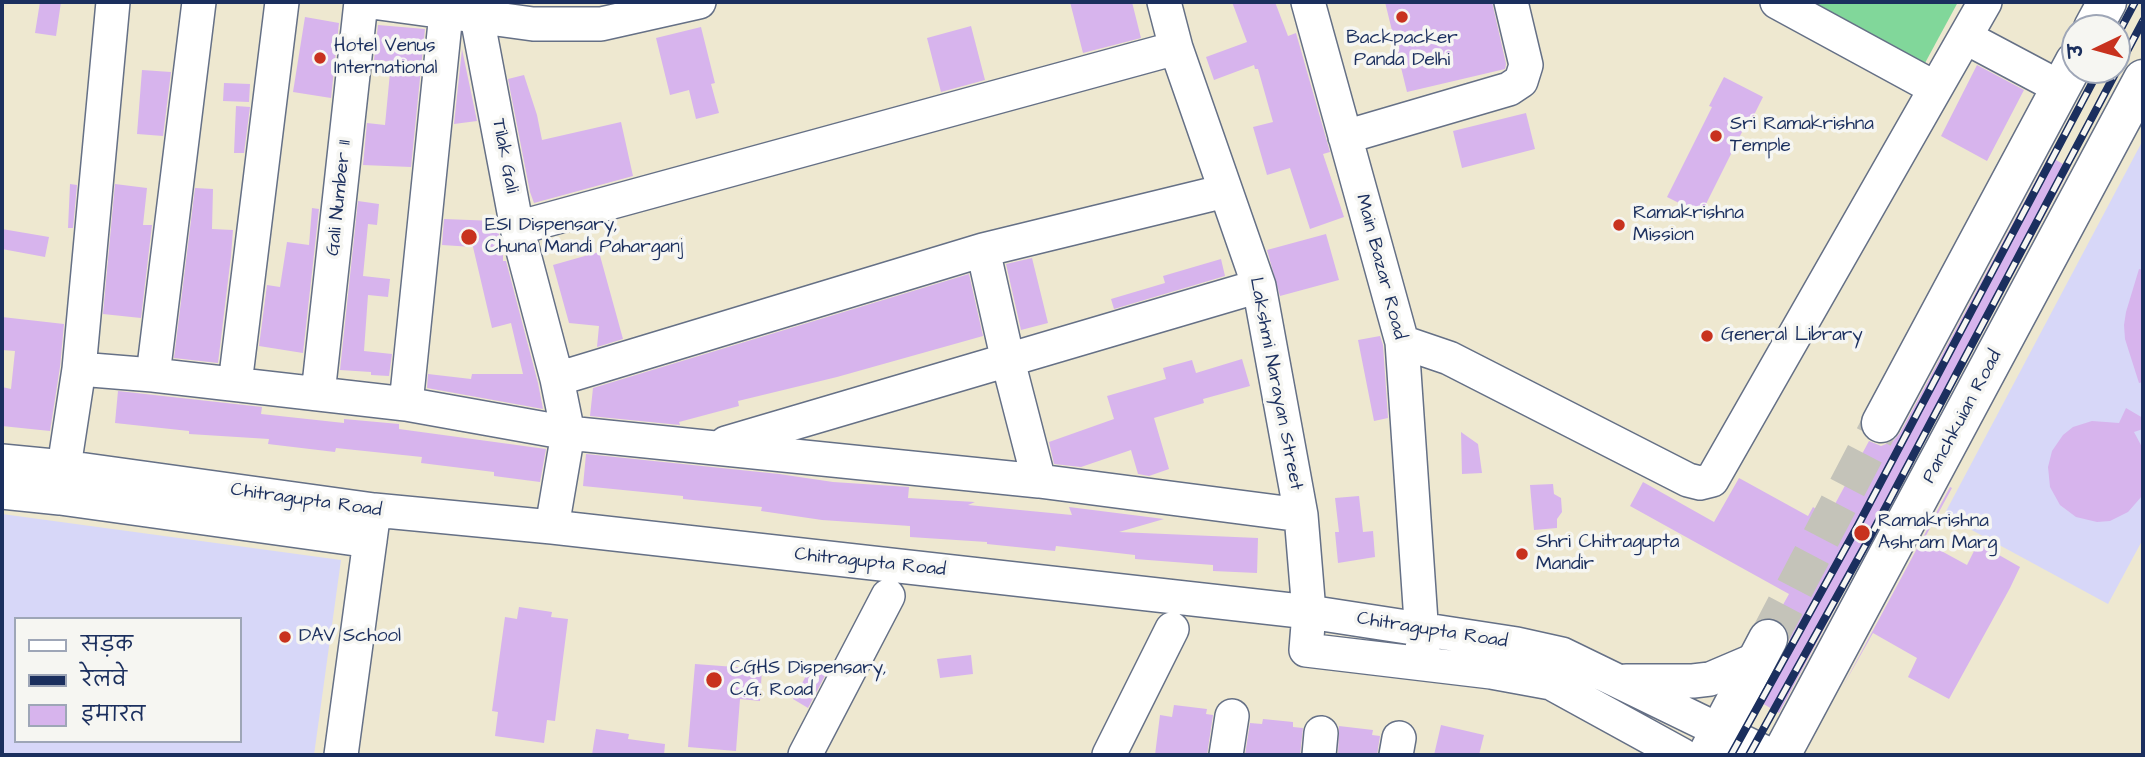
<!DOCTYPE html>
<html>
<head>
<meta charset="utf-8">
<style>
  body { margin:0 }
  #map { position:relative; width:2145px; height:757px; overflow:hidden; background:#eee8d0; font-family:"Architects Daughter","Playpen Sans Deva",sans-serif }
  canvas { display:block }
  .frame { position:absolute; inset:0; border:4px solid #1b2f5e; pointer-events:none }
  .legend { position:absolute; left:14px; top:617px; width:228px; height:126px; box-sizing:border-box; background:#f6f6f2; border:2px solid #9ea6b7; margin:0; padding:9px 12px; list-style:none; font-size:21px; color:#1b2f5e }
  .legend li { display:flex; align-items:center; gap:14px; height:35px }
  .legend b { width:35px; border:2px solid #9ea6b7 }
  .north { position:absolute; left:2061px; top:14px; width:70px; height:70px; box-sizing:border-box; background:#f6f6f2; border:2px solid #9ea6b7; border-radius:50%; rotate:265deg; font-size:19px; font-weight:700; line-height:28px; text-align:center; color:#1b2f5e }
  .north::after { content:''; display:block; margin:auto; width:24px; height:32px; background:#c8321e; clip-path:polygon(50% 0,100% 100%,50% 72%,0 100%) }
</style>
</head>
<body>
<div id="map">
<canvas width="2145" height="757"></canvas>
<div class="frame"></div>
<ul class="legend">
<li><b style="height:9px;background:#fff"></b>सड़क</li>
<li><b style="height:9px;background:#1b2f5e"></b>रेलवे</li>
<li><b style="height:19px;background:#d7b4ed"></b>इमारत</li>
</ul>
<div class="north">उ</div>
</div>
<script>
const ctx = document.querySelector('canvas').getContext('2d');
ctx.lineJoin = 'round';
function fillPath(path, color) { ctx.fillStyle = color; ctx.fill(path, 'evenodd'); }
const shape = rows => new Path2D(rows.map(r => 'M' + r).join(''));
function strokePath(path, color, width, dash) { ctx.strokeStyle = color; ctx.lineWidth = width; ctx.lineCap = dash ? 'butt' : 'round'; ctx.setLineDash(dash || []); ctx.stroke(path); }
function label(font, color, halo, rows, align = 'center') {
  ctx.font = font + ' "Architects Daughter",sans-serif'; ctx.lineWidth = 7; ctx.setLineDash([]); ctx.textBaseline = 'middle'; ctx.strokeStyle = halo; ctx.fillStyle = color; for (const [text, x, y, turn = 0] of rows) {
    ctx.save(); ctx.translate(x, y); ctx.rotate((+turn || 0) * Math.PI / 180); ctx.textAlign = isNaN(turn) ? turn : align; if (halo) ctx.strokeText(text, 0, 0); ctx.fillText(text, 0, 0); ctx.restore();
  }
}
fillPath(shape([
  [2143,140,2143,539,2108,604,1944,515],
  [2,514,341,560,314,755,2,755],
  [16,619,240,619,240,741,16,741]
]), '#d7d7f8');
fillPath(shape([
  [1809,2,1958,2,1925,63]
]), '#81d79a');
fillPath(shape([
  [40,2,61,2,56,36,35,33],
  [1070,2,1132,2,1141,38,1083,53],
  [1232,2,1275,2,1288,36,1296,33,1330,152,1323,154,1344,217,1310,229,1290,168,1267,175,1253,127,1273,122,1258,69,1255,69,1254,65,1214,80,1206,57,1247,42],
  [1385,2,1492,2,1506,64,1505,69,1407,92],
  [305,17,339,23,331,98,293,92],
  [378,25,425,29,411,167,363,165,367,123,385,125,391,62,374,60],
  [971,26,985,80,941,92,927,38],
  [701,27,715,83,711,84,719,113,696,119,689,90,670,95,656,38],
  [462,49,477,121,454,124],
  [1977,65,2024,90,1987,161,1941,136],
  [142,70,171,72,163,136,137,134],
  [524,75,537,115,542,140,621,122,633,176,534,203,530,192,508,79],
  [1724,77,1763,97,1747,129,1744,128,1701,214,1667,197,1712,107,1709,106],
  [224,83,250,84,249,102,223,101],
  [236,106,250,107,244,153,234,153],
  [1526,113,1535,149,1462,168,1453,131],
  [2049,156,2070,168,1779,713,1760,702,1788,649,1790,637,1787,628,1775,619,1789,594,1630,506,1643,482,1714,522,1739,478,1808,516,1813,507,1828,517,1869,441,1881,446,1893,441,1900,433],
  [70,184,77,185,73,228,68,228],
  [115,184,147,188,143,225,152,225,141,318,103,314],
  [195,188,213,189,212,229,233,230,231,256,218,363,174,358],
  [358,201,379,204,377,225,368,224,363,276,390,279,388,297,368,295,364,351,392,354,389,376,371,375,371,372,340,370],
  [312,208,319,209,303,353,259,346,267,285,280,287,287,242,309,245],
  [444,219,496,221,503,251,503,261,506,261,538,383,543,409,427,388,428,374,471,379,472,374,523,374,511,323,492,328,473,247,442,245],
  [2,229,49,237,45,257,2,249],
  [1326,234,1339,280,1280,296,1267,250],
  [599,252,623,339,597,347,599,326,569,323,553,265],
  [1032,258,1048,323,1021,330,1006,264],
  [1221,259,1225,276,1114,309,1111,299,1165,283,1163,276],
  [2139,269,2143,270,2143,382,2139,383,2125,339,2124,325,2126,312],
  [969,274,983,336,837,377,738,401,739,406,679,422,680,425,590,416,593,388],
  [2,317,64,324,60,367,50,431,2,426,2,387,11,389,15,351,2,350],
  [1380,336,1383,345,1388,418,1374,421,1358,340],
  [1242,359,1250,386,1203,399,1204,403,1154,418,1169,469,1149,476,1138,474,1131,450,1081,467,1054,464,1049,442,1114,419,1107,396,1166,379,1163,368,1192,360,1196,373],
  [118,391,262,407,261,414,344,423,344,419,399,424,399,429,546,449,540,482,494,476,494,472,421,463,422,457,336,448,335,452,268,444,269,439,189,434,189,431,115,423],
  [2126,408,2143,418,2143,429,2134,432,2143,449,2142,496,2128,512,2110,521,2097,522,2076,517,2060,505,2050,487,2048,467,2052,451,2063,435,2073,427,2092,421,2119,423],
  [1461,432,1478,444,1482,473,1462,474],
  [586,454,779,474,833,482,909,487,908,498,975,502,968,505,1072,515,1069,507,1164,519,1119,532,1258,538,1257,573,1213,571,1213,565,1135,559,1135,555,1056,546,1055,551,987,544,987,542,910,537,910,526,822,520,761,511,762,507,683,499,683,496,583,486],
  [1553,484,1554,494,1561,498,1562,512,1557,519,1557,528,1534,530,1530,485],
  [1950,487,1952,488,1923,541,1967,565,1978,543,2020,567,2010,588,1949,699,1908,677,1917,658,1873,633,1842,688],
  [1359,496,1363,532,1373,531,1375,557,1338,563,1335,532,1339,532,1335,498],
  [519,607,552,612,551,617,568,619,555,721,547,720,544,743,495,736,498,712,492,711,505,617,517,619],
  [971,655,973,674,940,678,937,659],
  [814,662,828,670,808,708,793,699],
  [695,664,762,669,760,701,740,699,736,751,688,747],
  [1174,705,1207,709,1206,714,1213,715,1207,755,1155,755,1160,715,1172,717],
  [1263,719,1293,722,1293,727,1303,728,1300,755,1245,755,1250,723,1262,724],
  [1441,725,1484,735,1479,755,1434,755],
  [1339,726,1373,730,1372,735,1380,736,1377,755,1338,755],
  [596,729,629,734,628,739,665,744,664,755,592,755]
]), '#d7b4ed');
strokePath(shape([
  [1768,639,1881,423]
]), '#c4c3b9', 38, [38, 19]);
const minor = shape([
  [372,2,533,24,601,24,699,2],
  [472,2,477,17,517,228,557,379,568,433,552,527],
  [1164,2,1176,48,1259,286,1301,515,1309,612,1306,650,1491,672,1551,683,1682,755],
  [1308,2,1402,342,1423,651],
  [1777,2,1935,88],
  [1965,37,2061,88],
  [1345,137,1509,89,1521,81,1526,65,1511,2],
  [517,228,1176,48],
  [983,250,1008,361,1039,481],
  [1402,342,1449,358,1688,480,1700,483,1712,480,1985,2],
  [79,369,153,375,406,404,568,433,1039,481,1301,515],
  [153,375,199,2],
  [557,379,983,250,1225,191],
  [235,384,282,2],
  [318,394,361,2],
  [406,404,446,13],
  [726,443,1259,286],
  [2,461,64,467,374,510,552,527,1309,612,1517,644,1562,654,1770,755],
  [64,467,79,369,113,2],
  [2,492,60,498,370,541],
  [1626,681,1693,681,1710,679,1757,659],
  [341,755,373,518],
  [805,755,888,596],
  [1109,755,1172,629],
  [1226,755,1232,716],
  [1319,755,1321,733],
  [1396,755,1399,738]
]);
const major = shape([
  [2093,28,2107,2],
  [1881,423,2075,61],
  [1707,755,1768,639],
  [1781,755,2143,79]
]);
strokePath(minor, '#657086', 36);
strokePath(major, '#657086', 41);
strokePath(minor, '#fff', 33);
strokePath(major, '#fff', 38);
const rail = shape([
  [2117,36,2135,2],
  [1731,755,1856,529,2099,70],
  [1749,755,1870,537,2143,21]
]);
strokePath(rail, '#1b2f5e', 8);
strokePath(rail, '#f6f6f2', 5, [16]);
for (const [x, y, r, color] of [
  [1402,17,7,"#c8321e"],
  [320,58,7,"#c8321e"],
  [1716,136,7,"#c8321e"],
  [1619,225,7,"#c8321e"],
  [469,237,9,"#c8321e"],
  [1707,336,7,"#c8321e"],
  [1862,533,9,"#c8321e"],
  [1522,554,7,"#c8321e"],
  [285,637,7,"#c8321e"],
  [714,680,9,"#c8321e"]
]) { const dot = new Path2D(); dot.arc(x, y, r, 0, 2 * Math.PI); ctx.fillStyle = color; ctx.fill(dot); strokePath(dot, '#f6f6f2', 2.5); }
label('19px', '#1b2f5e', '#f6f6f2', [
  ["Backpacker",1402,39,"center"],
  ["Panda Delhi",1402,61,"center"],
  ["Hotel Venus",334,47],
  ["International",334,69],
  ["Sri Ramakrishna",1730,125],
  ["Temple",1730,147],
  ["Ramakrishna",1633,214],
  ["Mission",1633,236],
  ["ESI Dispensary,",485,226],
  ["Chuna Mandi Paharganj",485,248],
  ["General Library",1721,336],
  ["Ramakrishna",1878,522],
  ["Ashram Marg",1878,544],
  ["Shri Chitragupta",1536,543],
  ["Mandir",1536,565],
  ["DAV School",299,637],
  ["CGHS Dispensary,",730,669],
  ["C.G. Road",730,691]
], 'left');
label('19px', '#1b2f5e', '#f6f6f2', [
  ["Tilak Gali",504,156,79],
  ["Gali Number 11",340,198,-84],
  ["Main Bazar Road",1380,267,75],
  ["Lakshmi Narayan Street",1275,384,79],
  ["Panchkuian Road",1963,417,-62],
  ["Chitragupta Road",306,501,8],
  ["Chitragupta Road",870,563,6],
  ["Chitragupta Road",1432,631,9]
]);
</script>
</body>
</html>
